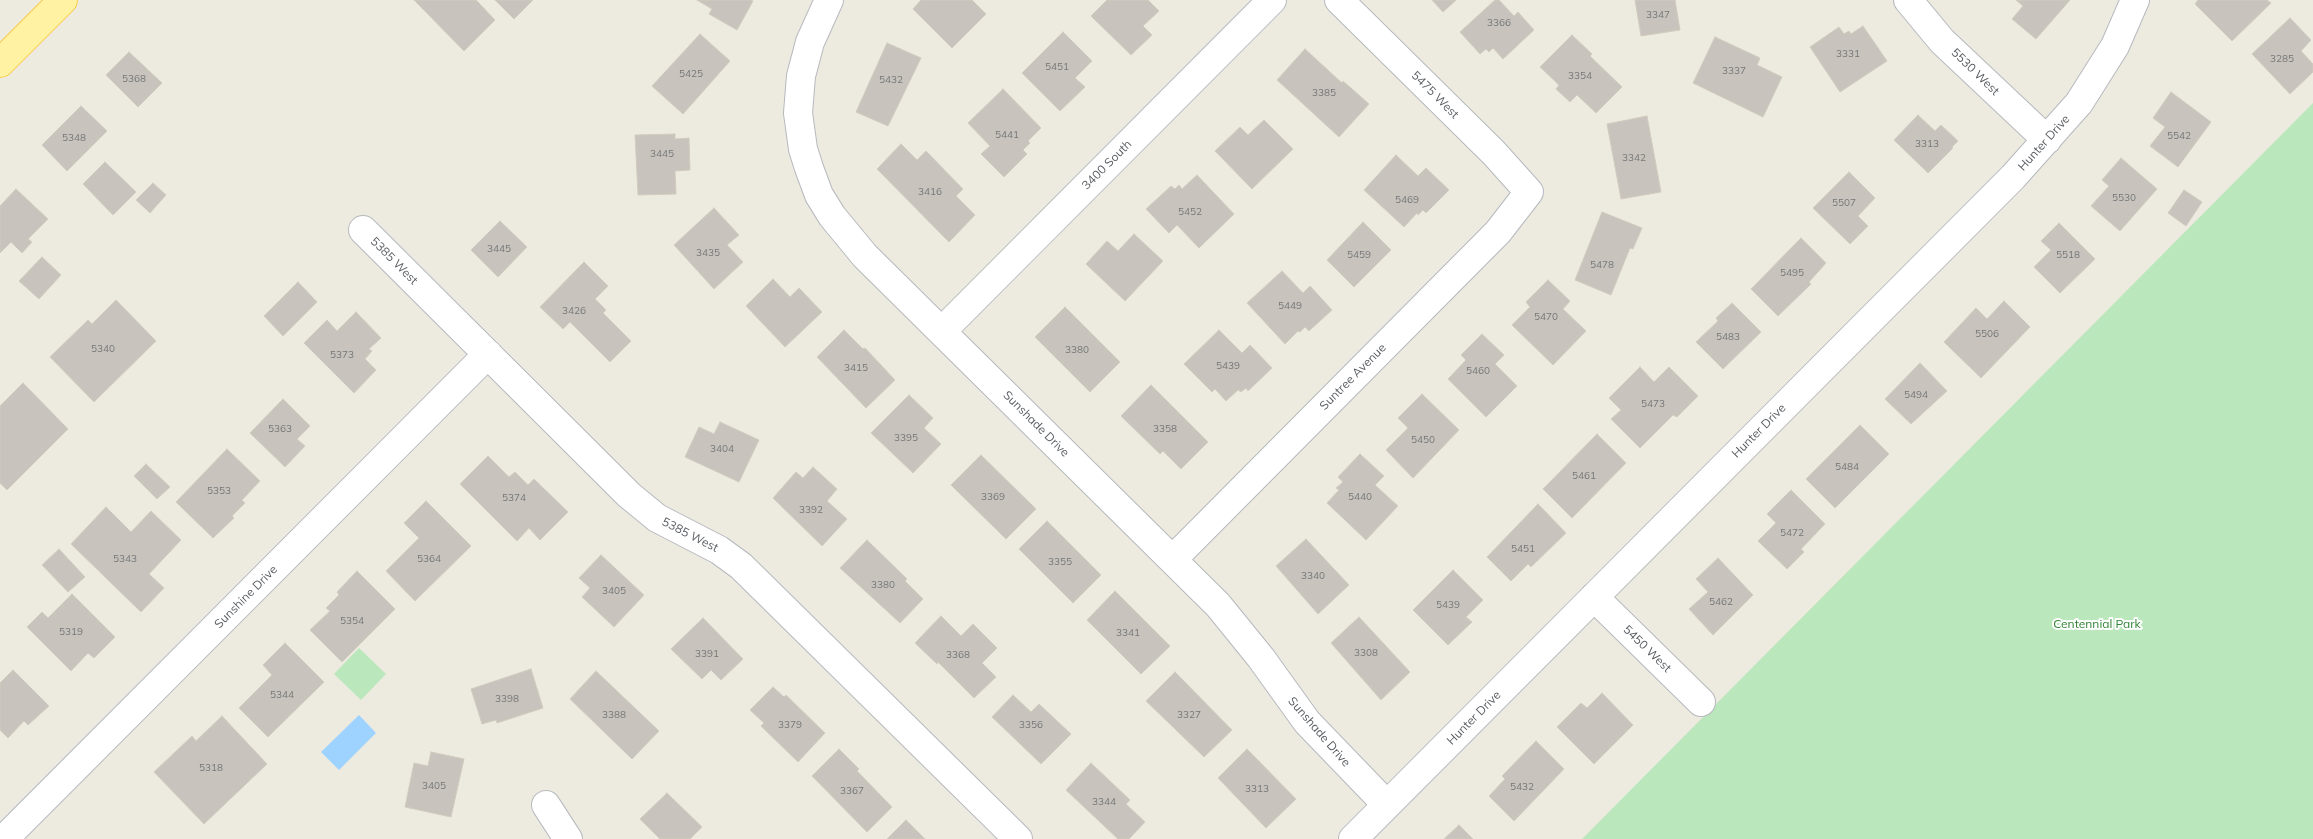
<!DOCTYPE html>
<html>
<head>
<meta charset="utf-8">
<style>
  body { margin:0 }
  canvas { display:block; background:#edeae0 }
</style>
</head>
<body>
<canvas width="2313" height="839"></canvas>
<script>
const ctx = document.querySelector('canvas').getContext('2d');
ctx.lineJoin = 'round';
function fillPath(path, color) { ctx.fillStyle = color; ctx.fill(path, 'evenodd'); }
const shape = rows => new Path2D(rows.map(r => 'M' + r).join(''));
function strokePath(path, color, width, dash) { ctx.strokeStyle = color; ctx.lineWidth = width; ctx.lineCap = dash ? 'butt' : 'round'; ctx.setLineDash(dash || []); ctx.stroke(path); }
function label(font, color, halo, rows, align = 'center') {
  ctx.font = font + ' Mulish,sans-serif'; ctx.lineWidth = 4; ctx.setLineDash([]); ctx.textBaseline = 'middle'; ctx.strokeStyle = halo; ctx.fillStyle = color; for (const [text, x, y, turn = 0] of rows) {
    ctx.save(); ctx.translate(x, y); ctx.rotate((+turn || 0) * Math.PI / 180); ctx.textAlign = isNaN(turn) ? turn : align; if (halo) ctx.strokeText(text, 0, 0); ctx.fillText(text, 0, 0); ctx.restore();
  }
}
fillPath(shape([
  [2313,103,2313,839,1582,839],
  [359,648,386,674,361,700,334,674]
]), '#bae7bb');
fillPath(shape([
  [359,715,376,733,339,770,321,752]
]), '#9ed3ff');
const building = shape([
  [414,0,476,0,495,20,464,51,414,0],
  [495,0,533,0,514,19,495,0],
  [697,0,751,0,753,1,737,30,709,14,712,9,697,0],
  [921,0,972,0,986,14,952,48,913,9,921,0],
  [1107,0,1148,0,1159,11,1143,26,1152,35,1131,55,1091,16,1107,0],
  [1432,0,1456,0,1443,12,1432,0],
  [1495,0,1499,0,1514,16,1518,12,1534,30,1503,59,1493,48,1489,52,1486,49,1480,54,1460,32,1495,0],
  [1635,0,1675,0,1680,30,1641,36,1635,0],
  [2016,0,2070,0,2036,39,2012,19,2023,6,2016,0],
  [2198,0,2267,0,2271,3,2232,41,2195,4,2198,0],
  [2290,18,2311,40,2301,51,2313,64,2313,72,2290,94,2252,54,2290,18],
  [1863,26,1887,61,1840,92,1810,47,1839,27,1844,34,1849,31,1851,34,1863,26],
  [1063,32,1092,61,1075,78,1085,87,1060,111,1022,73,1063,32],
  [700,34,730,61,683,114,652,86,700,34],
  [1572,35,1592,54,1590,56,1622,87,1596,113,1577,95,1570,102,1556,89,1559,85,1540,67,1572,35],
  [1715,37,1760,58,1757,65,1782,77,1763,117,1693,83,1715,37],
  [887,43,921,58,888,126,856,112,887,43],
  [1305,49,1342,83,1343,81,1369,104,1339,137,1277,80,1305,49],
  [129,52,162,83,138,107,106,75,129,52],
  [1003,89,1041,128,1028,141,1030,143,1023,150,1027,154,1004,177,981,154,990,146,968,123,1003,89],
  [2171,92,2211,122,2178,167,2150,146,2165,127,2153,118,2171,92],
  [81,106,107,131,67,171,42,145,81,106],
  [1918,115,1935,131,1941,125,1958,141,1952,147,1953,148,1928,173,1894,140,1918,115],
  [1647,116,1661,192,1621,199,1607,124,1647,116],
  [1264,120,1293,149,1252,189,1215,151,1240,127,1248,135,1264,120],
  [675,134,675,139,689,138,690,170,675,171,676,194,638,195,635,135,675,134],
  [901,144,917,160,926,151,963,189,956,196,975,215,949,242,877,169,901,144],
  [1396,155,1418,176,1426,168,1449,190,1426,213,1423,210,1418,215,1417,213,1404,227,1364,190,1396,155],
  [2121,158,2157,189,2120,231,2091,206,2109,186,2102,180,2121,158],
  [105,162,136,192,113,215,83,184,105,162],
  [1849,172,1875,198,1858,216,1868,226,1850,244,1813,208,1849,172],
  [1197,175,1234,214,1199,248,1177,225,1169,233,1146,209,1171,186,1175,189,1179,185,1182,189,1197,175],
  [153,183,166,195,150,213,136,200,153,183],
  [16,189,48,219,28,239,32,242,22,253,11,242,0,253,0,206,16,189],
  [2184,190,2202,202,2186,226,2168,213,2184,190],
  [714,208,739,235,727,245,743,262,714,289,674,245,714,208],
  [1602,212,1642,228,1633,249,1630,248,1611,295,1575,280,1602,212],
  [500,221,527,247,498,277,471,250,500,221],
  [1363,222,1391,250,1354,287,1327,260,1363,222],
  [2059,223,2095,259,2060,293,2034,267,2051,250,2041,241,2059,223],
  [1134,234,1163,261,1125,301,1086,264,1107,241,1118,251,1134,234],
  [1801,238,1826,263,1809,282,1811,284,1778,316,1751,289,1801,238],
  [42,257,61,275,39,299,19,281,42,257],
  [584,262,608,286,595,299,606,310,603,313,631,341,610,362,570,322,563,329,540,307,584,262],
  [1282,271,1303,293,1310,286,1332,310,1309,331,1305,327,1300,332,1298,331,1285,344,1247,303,1282,271],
  [773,279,790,297,799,288,822,312,785,347,746,306,773,279],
  [1548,280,1570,301,1563,309,1586,331,1553,365,1512,325,1530,307,1526,302,1548,280],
  [298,282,317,302,283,336,264,316,298,282],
  [116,300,156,341,94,402,50,357,88,320,92,324,116,300],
  [2004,301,2030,327,1981,378,1944,342,1976,308,1987,319,2004,301],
  [1732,303,1761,332,1723,369,1696,342,1718,321,1716,318,1732,303],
  [1065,307,1120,362,1090,392,1035,337,1065,307],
  [356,312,381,338,369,349,372,351,365,359,376,370,354,393,304,343,327,320,337,331,356,312],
  [844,330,863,349,865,348,895,380,866,408,817,357,844,330],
  [1219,330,1242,353,1250,345,1272,368,1248,391,1246,388,1241,392,1238,390,1226,401,1215,389,1212,392,1184,364,1219,330],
  [1482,334,1504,355,1495,364,1517,386,1486,417,1448,379,1466,360,1461,355,1482,334],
  [1920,363,1947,391,1911,424,1885,399,1920,363],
  [1640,367,1654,382,1669,367,1698,396,1677,417,1673,415,1640,448,1611,419,1621,410,1609,398,1640,367],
  [23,383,68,429,7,490,0,483,0,406,23,383],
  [1151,385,1208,442,1181,469,1163,451,1160,454,1121,416,1151,385],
  [1422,394,1459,430,1413,478,1386,450,1408,428,1398,418,1422,394],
  [909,395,933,418,924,428,941,444,913,473,871,433,909,395],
  [283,399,310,426,297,439,305,446,285,467,250,433,283,399],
  [720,422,759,440,739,482,685,457,699,427,714,434,720,422],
  [1860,425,1889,454,1835,508,1806,479,1860,425],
  [1597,434,1626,463,1572,518,1543,489,1597,434],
  [227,449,260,481,242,500,245,503,232,516,234,518,213,538,176,502,227,449],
  [1360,454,1384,476,1375,485,1398,506,1366,540,1327,503,1339,490,1336,488,1343,482,1338,477,1360,454],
  [981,455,1036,509,1006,539,951,485,981,455],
  [488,456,509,477,515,472,528,485,534,479,568,512,540,540,529,528,517,541,460,484,488,456],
  [146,464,170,487,157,499,134,476,146,464],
  [813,467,837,489,827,501,847,519,822,546,773,498,796,472,803,478,813,467],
  [1791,490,1825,524,1801,549,1804,552,1787,569,1758,541,1776,523,1767,514,1791,490],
  [426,501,471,546,415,601,386,571,419,538,404,523,426,501],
  [1538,504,1566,533,1531,567,1528,564,1511,581,1487,557,1538,504],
  [106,507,131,532,151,511,181,540,149,574,164,588,141,612,71,544,106,507],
  [1047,521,1101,575,1073,603,1019,549,1047,521],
  [1306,539,1349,585,1318,614,1276,566,1306,539],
  [867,540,907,579,905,581,923,599,900,623,840,568,867,540],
  [59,549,85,577,68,592,42,565,59,549],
  [601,555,644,595,614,627,582,597,590,588,579,578,601,555],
  [1718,558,1753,595,1713,635,1689,609,1708,592,1696,579,1718,558],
  [1453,570,1483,600,1466,617,1472,622,1448,645,1413,610,1453,570],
  [357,571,395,609,342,662,310,630,330,611,326,608,339,595,337,592,357,571],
  [1115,591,1170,646,1141,674,1087,620,1115,591],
  [72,594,115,637,94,658,88,653,71,671,27,627,42,612,48,618,72,594],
  [941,616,961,636,973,624,997,648,982,663,996,677,974,698,938,662,937,664,915,643,941,616],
  [1359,617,1410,672,1381,700,1331,643,1359,617],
  [703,618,743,659,721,680,711,670,702,679,671,649,703,618],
  [285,643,324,682,268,737,239,708,272,675,263,665,285,643],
  [531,669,543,708,497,723,496,720,482,724,471,689,531,669],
  [13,670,49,706,28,725,24,721,8,738,0,730,0,683,13,670],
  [596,671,659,731,632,759,570,699,596,671],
  [1175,672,1232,730,1204,757,1146,701,1175,672],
  [773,687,784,697,786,695,825,733,798,762,761,726,764,723,750,710,773,687],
  [1602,693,1633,725,1594,764,1557,727,1581,703,1587,708,1602,693],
  [1013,695,1031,712,1039,704,1071,734,1041,764,992,717,1013,695],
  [222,716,267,764,204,824,154,772,192,736,196,741,222,716],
  [1536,741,1564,769,1514,821,1489,796,1505,779,1502,776,1536,741],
  [839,749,859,769,857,771,892,807,867,832,812,776,839,749],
  [1247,749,1296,799,1266,828,1218,778,1247,749],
  [431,752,464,759,451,817,405,807,414,763,428,766,431,752],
  [1091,763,1130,800,1126,804,1145,822,1129,839,1118,839,1066,790,1091,763],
  [667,793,702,827,690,839,660,839,640,819,667,793],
  [906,820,925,839,887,839,906,820],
  [1459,825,1473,839,1444,839,1459,825]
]);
fillPath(building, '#c8c4bd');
strokePath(building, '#d2ccbe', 1);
const minor = shape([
  [829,0,810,42,801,76,798,113,803,149,809,168,819,195,832,216,865,256,1218,605,1261,658,1307,722,1387,805],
  [1908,0,1942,41,2047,140],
  [363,230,629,495,657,518,719,550,741,566,1018,839],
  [942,331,1272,0],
  [1173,559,1498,232,1529,192,1494,153,1339,0],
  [1594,597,1701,702],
  [546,805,568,839],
  [4,839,488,354],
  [1353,839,2013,177,2079,103,2115,46,2135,0]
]);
const primary = shape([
  [0,63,63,0]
]);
strokePath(minor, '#b6b9be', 30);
strokePath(primary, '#fbcc4b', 30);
strokePath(minor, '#fff', 28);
strokePath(primary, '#fff2a3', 28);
label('10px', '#757779', null, [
  ["3347",1658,15],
  ["3366",1499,23],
  ["3331",1848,54],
  ["3285",2282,59],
  ["5451",1057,67],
  ["3337",1734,71],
  ["5425",691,74],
  ["3354",1580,76],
  ["5368",134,79],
  ["5432",891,80],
  ["3385",1324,93],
  ["5441",1007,135],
  ["5542",2179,136],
  ["5348",74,138],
  ["3313",1927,144],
  ["3445",662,154],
  ["3342",1634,158],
  ["3416",930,192],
  ["5530",2124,198],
  ["5469",1407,200],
  ["5507",1844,203],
  ["5452",1190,212],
  ["3445",499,249],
  ["3435",708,253],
  ["5459",1359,255],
  ["5518",2068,255],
  ["5478",1602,265],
  ["5495",1792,273],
  ["5449",1290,306],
  ["3426",574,311],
  ["5470",1546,317],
  ["5506",1987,334],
  ["5483",1728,337],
  ["5340",103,349],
  ["3380",1077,350],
  ["5373",342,355],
  ["5439",1228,366],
  ["3415",856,368],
  ["5460",1478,371],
  ["5494",1916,395],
  ["5473",1653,404],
  ["5363",280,429],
  ["3358",1165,429],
  ["3395",906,438],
  ["5450",1423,440],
  ["3404",722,449],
  ["5484",1847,467],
  ["5461",1584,476],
  ["5353",219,491],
  ["3369",993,497],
  ["5440",1360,497],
  ["5374",514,498],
  ["3392",811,510],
  ["5472",1792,533],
  ["5451",1523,549],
  ["5343",125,559],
  ["5364",429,559],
  ["3355",1060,562],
  ["3340",1313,576],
  ["3380",883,585],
  ["3405",614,591],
  ["5462",1721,602],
  ["5439",1448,605],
  ["5354",352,621],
  ["5319",71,632],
  ["3341",1128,633],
  ["3308",1366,653],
  ["3391",707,654],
  ["3368",958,655],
  ["5344",282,695],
  ["3398",507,699],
  ["3388",614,715],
  ["3327",1189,715],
  ["3379",790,725],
  ["3356",1031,725],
  ["5318",211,768],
  ["3405",434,786],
  ["5432",1522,787],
  ["3313",1257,789],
  ["3367",852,791],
  ["3344",1104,802]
]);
label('12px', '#595d62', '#fff', [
  ["5530 West",1975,72,44],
  ["5475 West",1435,95,45],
  ["Hunter Drive",2044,143,-48],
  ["3400 South",1107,165,-45],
  ["5385 West",394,261,45],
  ["Suntree Avenue",1353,377,-45],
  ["Sunshade Drive",1036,424,45],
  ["Hunter Drive",1759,431,-45],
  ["5385 West",690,535,27],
  ["Sunshine Drive",246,597,-45],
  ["5450 West",1647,649,44],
  ["Hunter Drive",1474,718,-45],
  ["Sunshade Drive",1319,732,49]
]);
label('12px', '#2e8434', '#fff', [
  ["Centennial Park",2097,624]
]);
</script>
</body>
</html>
